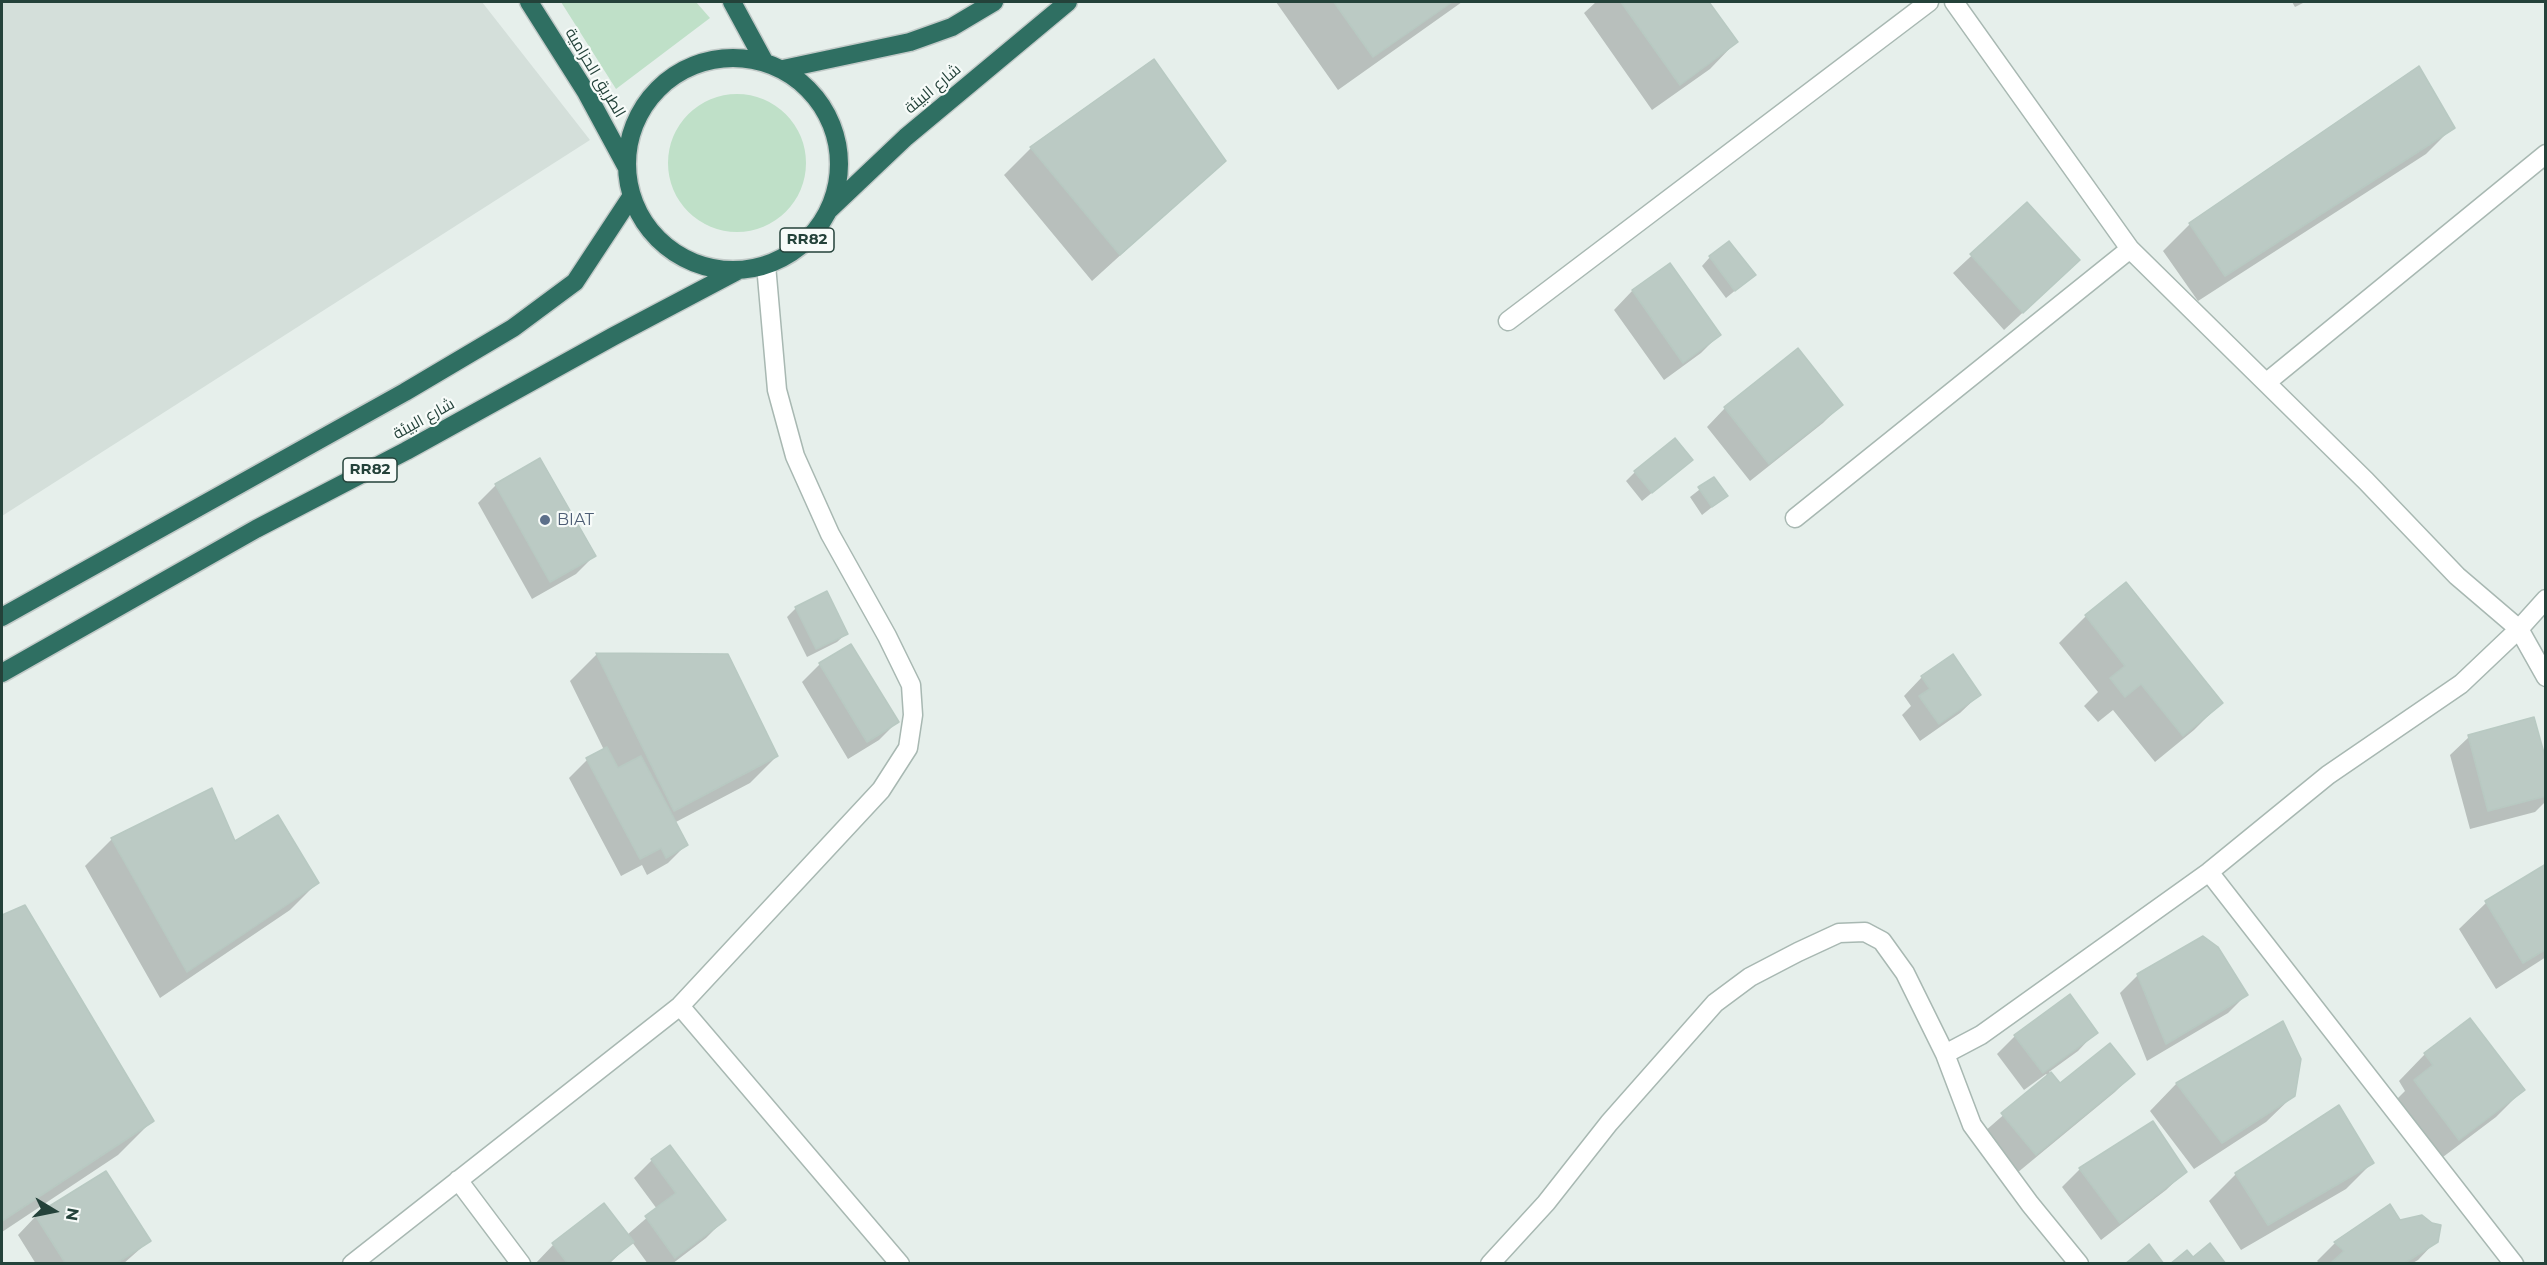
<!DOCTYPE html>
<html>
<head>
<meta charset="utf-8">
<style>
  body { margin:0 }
  #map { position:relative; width:2547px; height:1265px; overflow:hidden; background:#e6efeb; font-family:Montserrat,sans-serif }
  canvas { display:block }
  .frame { position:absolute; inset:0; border:3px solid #24423a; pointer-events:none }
  .north { position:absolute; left:24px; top:1181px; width:60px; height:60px; -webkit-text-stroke:4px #f7fbf9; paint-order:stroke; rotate:100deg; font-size:16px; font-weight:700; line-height:24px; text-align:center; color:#24423a }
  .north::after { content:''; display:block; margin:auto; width:21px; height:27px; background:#24423a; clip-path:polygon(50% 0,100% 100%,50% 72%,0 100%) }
</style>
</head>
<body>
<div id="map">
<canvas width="2547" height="1265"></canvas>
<div class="frame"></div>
<div class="north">N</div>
</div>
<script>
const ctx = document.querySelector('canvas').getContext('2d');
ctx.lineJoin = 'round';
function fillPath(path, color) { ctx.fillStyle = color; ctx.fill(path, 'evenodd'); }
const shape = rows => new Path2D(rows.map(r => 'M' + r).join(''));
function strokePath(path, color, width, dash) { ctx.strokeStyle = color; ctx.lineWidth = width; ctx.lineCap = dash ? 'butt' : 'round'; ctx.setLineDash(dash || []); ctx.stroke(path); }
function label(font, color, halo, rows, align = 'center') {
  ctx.font = font + ' Montserrat,Cairo,sans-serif'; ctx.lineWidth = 4.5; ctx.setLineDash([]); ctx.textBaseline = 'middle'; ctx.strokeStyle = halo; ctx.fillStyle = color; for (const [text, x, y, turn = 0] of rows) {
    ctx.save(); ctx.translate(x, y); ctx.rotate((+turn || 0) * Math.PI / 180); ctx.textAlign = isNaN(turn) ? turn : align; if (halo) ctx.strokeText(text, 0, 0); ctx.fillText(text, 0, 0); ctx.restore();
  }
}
fillPath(shape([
  [2,2,482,2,590,140,2,516]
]), '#d4dfda');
fillPath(shape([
  [561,2,696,2,710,18,616,89],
  '668 163a69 69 0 1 1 138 0a69 69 0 1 1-138 0Z'
]), '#bfe0c8');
fillPath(shape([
  [1276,2,1462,2,1338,90],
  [1596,2,1708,2,1736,42,1710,69,1652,110,1584,13],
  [2292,2,2305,2,2295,7],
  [2453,127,2426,154,2198,301,2163,251,2190,224],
  [1031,148,1224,161,1092,281,1004,175],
  [2027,204,2060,278,2004,330,1953,273],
  [1710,257,1754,275,1726,298,1702,266],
  [1669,265,1719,335,1701,353,1664,380,1614,310,1632,291],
  [1797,350,1841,405,1823,423,1750,481,1707,427,1725,408],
  [1691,460,1642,501,1626,481,1635,472],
  [1713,479,1726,496,1702,515,1690,497],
  [496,485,594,556,576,574,532,599,478,503],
  [796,608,846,634,837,642,807,657,787,617],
  [2086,616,2221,703,2194,730,2155,762,2113,710,2098,722,2084,706,2098,692,2059,643],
  [597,654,777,756,750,783,674,823,686,845,668,863,647,875,642,865,621,876,569,778,587,760,604,750,570,681],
  [820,664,897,722,879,740,848,759,802,682],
  [1922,677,1979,695,1960,713,1920,741,1902,715,1911,706,1904,696],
  [2469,737,2546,766,2546,801,2535,812,2470,829,2450,755],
  [112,839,234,843,317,883,290,910,160,998,85,866],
  [2546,866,2546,957,2496,989,2459,929,2486,903],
  [24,907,152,1121,118,1155,2,1232,2,916],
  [2138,975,2246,995,2228,1013,2147,1061,2120,993],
  [2282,1023,2294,1095,2266,1122,2194,1169,2150,1111,2176,1084],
  [2096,1032,2078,1051,2049,1072,2060,1085,2133,1074,2115,1092,2017,1173,1984,1132,2048,1076,2046,1074,2024,1090,1997,1054,2015,1036],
  [2425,1054,2523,1090,2496,1117,2431,1166,2388,1108,2405,1091,2399,1081],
  [2153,1123,2185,1172,2166,1190,2101,1240,2062,1187,2080,1169],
  [652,1160,724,1220,706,1238,672,1264,648,1264,632,1242,609,1264,535,1264,553,1245,604,1205,627,1235,657,1209,634,1178],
  [2373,1162,2346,1189,2241,1250,2209,1201,2236,1174],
  [2389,1206,2399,1222,2436,1241,2418,1260,2411,1264,2320,1264,2317,1261,2335,1243],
  [36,1216,149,1241,123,1264,36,1264,18,1235]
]), '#0003');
const building = shape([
  [1334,2,1452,2,1373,57,1334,2],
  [1621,2,1709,2,1738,42,1680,85,1621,2],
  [1154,59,1226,161,1120,255,1030,147,1154,59],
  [2419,66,2455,128,2225,276,2189,223,2419,66],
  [2027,202,2080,260,2023,313,1970,254,2027,202],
  [1729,241,1756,275,1735,291,1709,256,1729,241],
  [1670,263,1721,335,1683,363,1632,290,1670,263],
  [1798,348,1843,405,1769,464,1724,407,1798,348],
  [1675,438,1693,460,1652,493,1634,471,1675,438],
  [540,458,596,556,550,582,495,484,540,458],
  [1714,477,1728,496,1712,507,1698,487,1714,477],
  [2126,582,2223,703,2183,736,2141,684,2125,697,2110,678,2125,666,2085,615,2126,582],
  [827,591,848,634,816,649,795,607,827,591],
  [851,644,899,722,867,742,819,663,851,644],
  [596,653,728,654,778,756,674,811,596,653],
  [1953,654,1981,695,1939,724,1919,696,1930,689,1921,676,1953,654],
  [2534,717,2546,760,2546,796,2488,811,2468,735,2534,717],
  [607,747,618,768,641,756,688,845,666,858,661,848,640,859,586,758,607,747],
  [212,788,235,841,278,815,319,883,187,972,111,838,212,788],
  [2546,864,2546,949,2523,963,2485,901,2546,864],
  [25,905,154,1121,2,1221,2,915,25,905],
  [2203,936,2218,947,2248,995,2166,1044,2137,974,2203,936],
  [2070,994,2098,1033,2043,1073,2014,1035,2070,994],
  [2470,1018,2525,1090,2459,1140,2414,1080,2433,1065,2424,1053,2470,1018],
  [2283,1021,2301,1059,2295,1096,2222,1143,2176,1083,2283,1021],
  [2110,1043,2135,1074,2036,1155,2001,1113,2051,1072,2060,1083,2110,1043],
  [2339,1105,2374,1163,2268,1225,2235,1173,2339,1105],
  [2153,1121,2187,1172,2120,1223,2079,1168,2153,1121],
  [670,1145,726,1220,675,1258,645,1216,676,1193,651,1159,670,1145],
  [106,1171,151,1241,115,1264,66,1264,35,1215,106,1171],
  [604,1203,634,1242,606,1264,568,1264,552,1243,604,1203],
  [2390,1204,2400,1220,2422,1215,2432,1223,2441,1225,2438,1242,2403,1264,2333,1264,2332,1262,2344,1251,2334,1242,2390,1204],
  [2210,1243,2226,1264,2170,1264,2187,1250,2193,1257,2210,1243],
  [2149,1244,2164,1264,2125,1264,2149,1244]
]);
fillPath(building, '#bbcac4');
strokePath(building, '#b8c9c2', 1.5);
const minor = shape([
  [1954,2,2130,249,2366,481,2457,576,2519,629,2546,677],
  [1508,321,1929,2],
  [2267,382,2546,154],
  [1795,518,2130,249],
  [2209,872,2514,1264],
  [680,1006,900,1264],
  [458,1180,521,1264],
  [352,1264,680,1006,881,790,908,748,913,715,911,685,887,636,830,534,795,456,777,390,766,265],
  [1490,1264,1546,1203,1609,1123,1715,1003,1750,977,1798,952,1839,933,1865,932,1882,941,1905,973,1945,1054],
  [2079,1264,2030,1204,1972,1125,1945,1054,1981,1035,2209,872,2328,775,2461,684,2519,629,2546,599]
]);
const highway = shape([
  [529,2,586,92,626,166],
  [732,2,764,61],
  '627 164a106 106 0 1 1 212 0a106 106 0 1 1-212 0Z',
  [783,69,910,42,952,27,994,2],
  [829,210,906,137,1068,2],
  [2,617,405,392,513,328,575,282,631,197],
  [2,673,256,529,406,451,614,336,739,270]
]);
strokePath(minor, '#a8b8b2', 21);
strokePath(highway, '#c2cac8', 21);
strokePath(minor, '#fff', 18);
strokePath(highway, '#2f6f62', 18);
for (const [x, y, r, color] of [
  [545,520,6,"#5c6f8a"]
]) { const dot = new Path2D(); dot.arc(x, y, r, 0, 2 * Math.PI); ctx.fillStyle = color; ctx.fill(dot); strokePath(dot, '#f7fbf9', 2); }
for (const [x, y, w] of [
  [807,240,54],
  [370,470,54]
]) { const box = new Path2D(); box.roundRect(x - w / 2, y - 12, w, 24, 4.5); ctx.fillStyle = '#f7fbf9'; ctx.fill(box); strokePath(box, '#24423a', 1.5); }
label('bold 15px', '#24423a', null, [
  ["RR82",807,240],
  ["RR82",370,470]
]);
label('16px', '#24423a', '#f7fbf9', [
  ["الطريق الحزامية",595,73,59],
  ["شارع البيئة",933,89,-40],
  ["شارع البيئة",424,419,-29]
]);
label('16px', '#4e5e75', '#f7fbf9', [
  ["BIAT",557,520]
], 'left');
</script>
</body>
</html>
